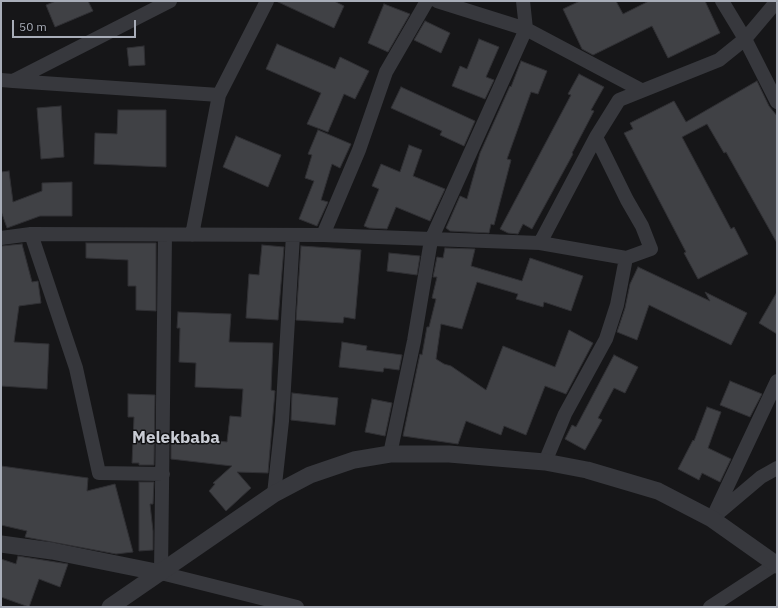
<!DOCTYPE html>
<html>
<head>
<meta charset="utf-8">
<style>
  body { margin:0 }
  #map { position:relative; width:778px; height:608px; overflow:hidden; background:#161618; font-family:"IBM Plex Sans",sans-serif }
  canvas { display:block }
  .frame { position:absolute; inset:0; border:2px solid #a8adb8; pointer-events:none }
  .scale { position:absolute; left:12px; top:20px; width:124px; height:18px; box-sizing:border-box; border:2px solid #a8adb8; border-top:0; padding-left:5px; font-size:12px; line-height:14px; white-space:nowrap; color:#a8adb8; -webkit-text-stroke:3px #111113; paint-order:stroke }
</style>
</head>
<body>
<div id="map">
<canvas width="778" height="608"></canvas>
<div class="frame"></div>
<div class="scale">50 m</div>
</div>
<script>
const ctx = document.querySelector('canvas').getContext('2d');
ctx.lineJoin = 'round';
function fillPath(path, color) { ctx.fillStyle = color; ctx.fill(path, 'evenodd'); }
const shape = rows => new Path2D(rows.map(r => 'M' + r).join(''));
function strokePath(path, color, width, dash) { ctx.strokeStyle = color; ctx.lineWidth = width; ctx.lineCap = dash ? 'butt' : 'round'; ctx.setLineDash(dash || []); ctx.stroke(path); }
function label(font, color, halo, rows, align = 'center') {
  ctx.font = font + ' "IBM Plex Sans",sans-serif'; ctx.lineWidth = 3; ctx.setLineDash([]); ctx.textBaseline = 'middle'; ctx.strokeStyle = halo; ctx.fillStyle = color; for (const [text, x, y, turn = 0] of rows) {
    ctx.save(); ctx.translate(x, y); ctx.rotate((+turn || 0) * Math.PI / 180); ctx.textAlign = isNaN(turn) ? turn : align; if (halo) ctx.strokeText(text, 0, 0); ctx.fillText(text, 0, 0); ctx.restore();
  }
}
const building = shape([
  [56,1,88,1,93,11,55,27,46,5,56,1],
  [276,1,334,1,344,6,334,28,276,1],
  [580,1,616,1,623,14,649,1,705,1,720,33,668,58,652,26,593,55,582,49,563,9,580,1],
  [384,4,410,14,388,52,368,43,384,4],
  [425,21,450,33,441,53,414,40,425,21],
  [479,39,499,47,486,77,494,80,485,99,452,86,460,66,467,69,479,39],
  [277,44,335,69,340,57,369,71,355,99,344,94,328,132,307,124,321,93,266,69,277,44],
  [144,46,145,65,129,66,127,48,144,46],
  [521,61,547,71,538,94,531,92,507,159,511,160,494,225,491,224,489,233,450,231,446,228,460,196,467,199,480,153,510,86,511,87,521,61],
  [579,74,604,87,591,110,594,111,572,153,573,154,532,229,523,224,518,234,508,233,500,229,571,95,568,94,579,74],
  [757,81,769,106,777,116,777,243,726,152,724,153,707,124,682,137,731,229,734,227,748,254,698,279,684,253,686,252,624,133,633,129,630,123,674,101,686,122,757,81],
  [401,87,475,121,464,146,440,135,442,131,391,108,401,87],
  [61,106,64,157,41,159,37,108,61,106],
  [118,110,166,110,166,167,94,164,95,133,117,134,118,110],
  [318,130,351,144,340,168,332,164,321,200,328,202,317,226,299,219,314,181,305,178,312,155,308,154,318,130],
  [236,136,281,155,268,187,223,167,236,136],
  [409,145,422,150,413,176,445,189,430,221,396,207,387,229,369,228,364,226,379,189,372,186,381,164,400,172,409,145],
  [9,171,13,202,42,191,42,183,72,182,72,216,40,216,7,228,1,211,1,172,9,171],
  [86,243,156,243,156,311,136,310,136,286,128,286,128,260,86,258,86,243],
  [22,244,32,282,38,281,41,303,19,306,14,342,49,344,47,389,1,386,1,246,22,244],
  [262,245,284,247,278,320,246,318,249,274,259,275,262,245],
  [301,246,361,250,355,319,344,317,343,323,296,320,301,246],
  [445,248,475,249,471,266,522,281,530,258,583,276,571,311,544,302,543,307,516,299,518,294,477,282,462,329,441,324,436,359,444,364,451,366,486,390,503,346,555,367,569,330,593,343,566,394,545,386,526,435,504,426,501,435,466,421,458,444,403,436,420,354,422,355,427,327,429,327,436,299,432,298,437,277,433,277,437,257,443,258,445,248],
  [389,253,420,256,417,275,387,271,389,253],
  [638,267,710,301,705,292,747,313,731,345,649,305,637,340,617,332,625,308,630,284,638,267],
  [777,292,777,334,759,323,777,292],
  [178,312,231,314,229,342,273,343,271,390,275,391,268,473,237,472,251,488,226,511,209,491,215,484,213,483,232,466,171,459,171,435,227,442,230,416,241,417,243,389,195,387,196,363,179,362,180,328,177,328,178,312],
  [342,342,367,346,366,350,402,355,399,370,384,368,383,372,339,367,342,342],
  [614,355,638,367,625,393,614,388,598,418,602,420,585,450,565,439,572,425,576,427,614,355],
  [730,381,762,394,750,417,720,405,730,381],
  [292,393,338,398,335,425,291,420,292,393],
  [128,394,155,395,154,465,139,465,139,463,132,463,134,417,128,417,128,394],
  [372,399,392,403,385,436,365,432,372,399],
  [707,407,721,412,708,448,731,459,720,482,702,473,699,480,678,469,693,440,694,441,707,407],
  [1,466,88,478,87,491,115,484,133,552,116,554,25,537,27,531,1,525,1,466],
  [139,482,154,482,153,504,150,504,153,531,153,550,139,551,139,482],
  [18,556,68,564,60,587,39,579,29,607,1,597,1,559,16,564,18,556]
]);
fillPath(building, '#404145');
strokePath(building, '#303034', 1);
strokePath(shape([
  [437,1,526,29,641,90],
  [722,1,745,39,777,102],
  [1,80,13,81,170,1],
  [13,81,219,95],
  [596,137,627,200,642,226,651,249,626,258],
  [31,234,76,368,99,473,163,474],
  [165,235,161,573,297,607],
  [192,235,219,95,267,1],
  [323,235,359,150,386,72,427,1],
  [1,238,31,234,323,235,540,243,596,137,619,100,719,60,745,39,777,1],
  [540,243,626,258,617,305,606,339,565,414,545,462],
  [390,454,414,341,431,240,526,29,523,1],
  [274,494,282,421,293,235],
  [716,515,761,477,777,468],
  [712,519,777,381],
  [710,607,776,564]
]), '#37383d', 14);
strokePath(shape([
  [1,544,52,551,161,573],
  [110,607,274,494,310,475,354,460,390,454,449,454,545,462,587,470,658,491,712,519,777,565]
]), '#37383d', 17);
label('bold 17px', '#c9ccd4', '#111113', [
  ["Melekbaba",176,438]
]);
</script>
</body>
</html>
